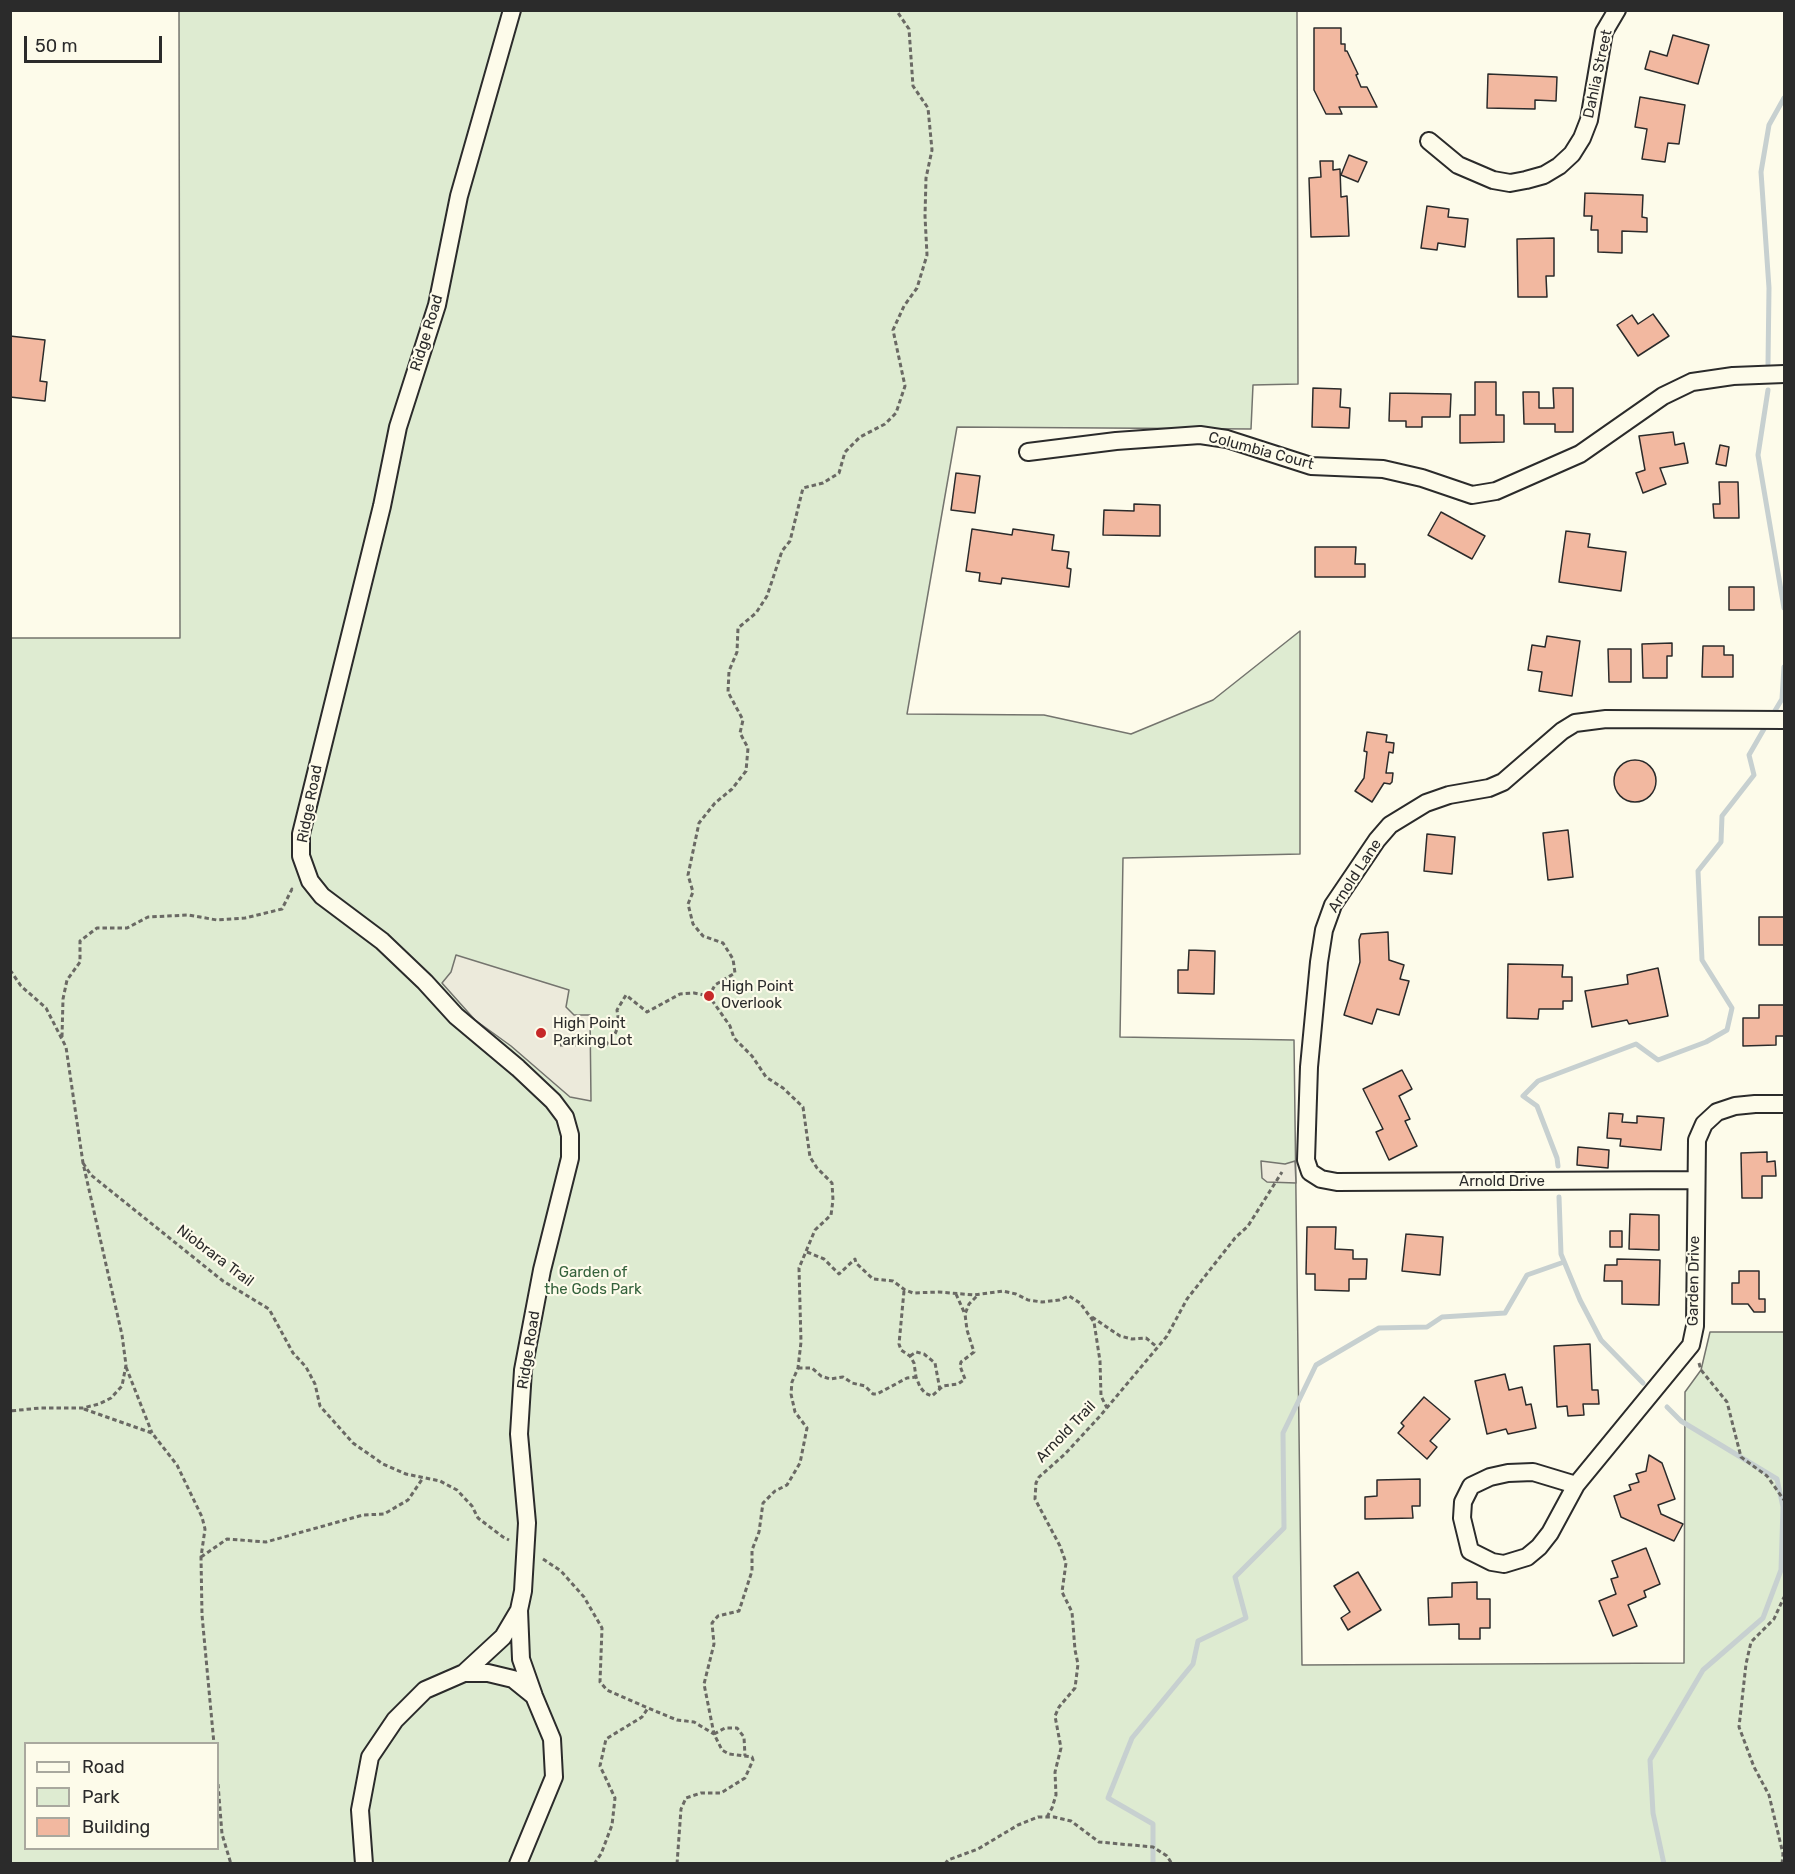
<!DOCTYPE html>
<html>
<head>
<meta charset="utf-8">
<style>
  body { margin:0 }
  #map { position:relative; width:1795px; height:1874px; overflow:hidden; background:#fdfbea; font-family:Rubik,sans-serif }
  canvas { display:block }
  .frame { position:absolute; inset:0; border:12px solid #2b2b2b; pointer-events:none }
  .legend { position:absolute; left:24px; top:1742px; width:195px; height:108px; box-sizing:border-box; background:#fdfbea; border:2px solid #a9a89e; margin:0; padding:8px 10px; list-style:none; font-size:18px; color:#2b2b2b }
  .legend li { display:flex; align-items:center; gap:12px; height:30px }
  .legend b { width:30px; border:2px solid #a9a89e }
  .scale { position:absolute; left:24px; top:36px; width:138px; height:27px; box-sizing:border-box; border:3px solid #2b2b2b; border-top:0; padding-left:8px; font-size:18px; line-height:21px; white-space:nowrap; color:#2b2b2b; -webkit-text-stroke:4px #fdfbea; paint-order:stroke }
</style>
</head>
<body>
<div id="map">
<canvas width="1795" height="1874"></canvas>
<div class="frame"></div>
<ul class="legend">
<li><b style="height:8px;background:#fdfbea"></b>Road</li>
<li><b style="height:16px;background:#deebd1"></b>Park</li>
<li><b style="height:16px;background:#f2b8a0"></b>Building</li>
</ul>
<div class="scale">50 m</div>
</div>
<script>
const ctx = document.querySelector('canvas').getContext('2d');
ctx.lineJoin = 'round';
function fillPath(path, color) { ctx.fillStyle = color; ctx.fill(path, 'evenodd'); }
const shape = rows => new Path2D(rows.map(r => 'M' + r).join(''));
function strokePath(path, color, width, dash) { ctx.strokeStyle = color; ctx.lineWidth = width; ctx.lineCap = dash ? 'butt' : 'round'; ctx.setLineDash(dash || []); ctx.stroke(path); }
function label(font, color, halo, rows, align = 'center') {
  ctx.font = font + ' Rubik,sans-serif'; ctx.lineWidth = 4.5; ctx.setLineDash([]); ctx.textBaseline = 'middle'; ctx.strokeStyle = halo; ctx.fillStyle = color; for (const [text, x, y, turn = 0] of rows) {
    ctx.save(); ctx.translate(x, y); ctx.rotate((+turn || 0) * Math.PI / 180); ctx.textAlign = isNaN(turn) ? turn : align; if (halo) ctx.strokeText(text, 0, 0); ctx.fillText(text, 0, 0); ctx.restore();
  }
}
const green = shape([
  [179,11,1297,11,1298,384,1253,385,1251,429,957,427,907,714,1044,715,1131,734,1213,700,1300,631,1300,854,1123,858,1120,1037,1294,1040,1302,1665,1684,1663,1685,1392,1701,1370,1710,1332,1784,1332,1784,1863,11,1863,10,638,180,638,179,11],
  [26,1744,218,1744,218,1848,26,1848,26,1744]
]);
fillPath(green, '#deebd1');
strokePath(green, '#74746e', 1.5);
const parking = shape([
  [456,955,569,990,566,1007,574,1015,590,1015,591,1101,570,1097,511,1046,475,1020,442,983,451,972,456,955],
  [1261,1161,1285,1164,1295,1161,1296,1183,1267,1182,1262,1178,1261,1161]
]);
fillPath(parking, '#eceadb');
strokePath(parking, '#74746e', 1.5);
strokePath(shape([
  [1768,364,1769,288,1761,172,1769,125,1784,98],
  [1768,390,1758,455,1784,608],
  [1773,714,1782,699,1784,667],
  [1558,1166,1557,1158,1537,1106,1523,1096,1538,1081,1636,1044,1658,1060,1706,1042,1727,1030,1732,1008,1702,960,1698,871,1721,842,1722,816,1754,775,1749,755,1764,729],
  [1559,1197,1561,1254,1580,1300,1601,1340,1643,1383],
  [1153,1864,1153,1824,1108,1798,1132,1738,1193,1664,1198,1641,1246,1618,1235,1577,1284,1528,1283,1433,1316,1365,1379,1328,1427,1327,1442,1317,1505,1313,1527,1275,1564,1262],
  [1664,1864,1653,1813,1650,1760,1703,1670,1763,1618,1781,1570,1783,1507,1777,1479,1681,1421,1667,1407]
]), '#c7d0d0', 5);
const building = shape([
  [1314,28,1341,28,1341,44,1345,44,1345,51,1347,51,1358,74,1356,75,1361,87,1367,87,1377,107,1339,107,1342,114,1326,114,1314,90,1314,28],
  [1673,35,1709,45,1698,84,1645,69,1650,51,1667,56,1673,35],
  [1488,74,1557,77,1556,101,1535,100,1535,109,1487,108,1488,74],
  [1640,97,1685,105,1679,144,1668,143,1665,162,1642,159,1647,129,1635,127,1640,97],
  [1349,155,1367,162,1358,182,1341,175,1349,155],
  [1320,161,1333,161,1333,170,1340,169,1341,197,1347,196,1349,236,1311,237,1309,178,1321,177,1320,161],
  [1585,193,1643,195,1642,217,1647,218,1647,232,1622,231,1622,253,1598,252,1598,230,1591,230,1592,216,1584,216,1585,193],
  [1427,206,1449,209,1448,217,1468,219,1465,247,1438,243,1437,250,1421,248,1427,206],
  [1554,238,1554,276,1546,276,1547,297,1518,297,1517,239,1554,238],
  [1653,314,1669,336,1638,356,1617,325,1632,315,1638,324,1653,314],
  [10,336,45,340,40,381,47,382,45,401,10,397,10,336],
  [1475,382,1496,382,1496,415,1504,415,1504,442,1460,443,1460,415,1475,415,1475,382],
  [1313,388,1341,389,1340,407,1350,408,1349,428,1312,427,1313,388],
  [1553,388,1573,388,1573,432,1555,432,1555,424,1524,424,1523,392,1539,392,1539,408,1554,408,1553,388],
  [1390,393,1451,394,1450,417,1422,417,1422,427,1406,427,1406,421,1389,421,1390,393],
  [1673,432,1675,445,1684,443,1688,463,1660,468,1666,484,1643,493,1636,473,1645,470,1639,436,1673,432],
  [1720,445,1729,447,1726,466,1716,464,1720,445],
  [956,473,980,476,975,513,951,510,956,473],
  [1719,482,1738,482,1739,518,1714,518,1713,504,1720,504,1719,482],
  [1134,504,1160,505,1160,536,1103,535,1104,510,1134,511,1134,504],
  [1441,512,1485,536,1472,559,1428,535,1441,512],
  [972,529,1012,535,1013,529,1054,535,1052,550,1069,552,1067,568,1071,569,1069,587,1002,578,1001,584,979,581,980,573,966,571,972,529],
  [1566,531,1590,534,1588,547,1626,552,1621,591,1559,582,1566,531],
  [1315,547,1356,547,1355,564,1365,564,1365,577,1315,577,1315,547],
  [1729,587,1754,587,1754,610,1729,610,1729,587],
  [1547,636,1580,641,1572,696,1539,691,1542,672,1528,670,1532,645,1545,647,1547,636],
  [1672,643,1672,656,1667,656,1667,678,1643,678,1642,644,1672,643],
  [1703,646,1724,646,1724,655,1733,655,1733,677,1702,677,1703,646],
  [1608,649,1631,649,1631,682,1609,682,1608,649],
  [1367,732,1387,735,1386,742,1394,743,1393,753,1389,752,1386,773,1393,773,1392,782,1390,784,1384,783,1372,802,1355,791,1364,778,1367,752,1364,751,1367,732],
  '1614 781a21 21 0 1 1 42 0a21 21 0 1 1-42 0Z',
  [1568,830,1573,877,1548,880,1543,833,1568,830],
  [1427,834,1455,837,1452,874,1424,871,1427,834],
  [1784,911,1784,945,1759,945,1759,917,1784,917,1784,911],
  [1388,932,1389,960,1404,965,1400,979,1409,981,1399,1015,1377,1009,1372,1024,1344,1015,1360,962,1359,940,1361,934,1388,932],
  [1189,950,1215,951,1214,994,1178,993,1178,970,1188,970,1189,950],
  [1508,964,1563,965,1562,977,1572,977,1572,1001,1563,1001,1563,1009,1539,1009,1538,1019,1507,1018,1508,964],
  [1658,968,1668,1016,1629,1024,1627,1020,1592,1027,1585,991,1628,984,1627,975,1658,968],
  [1759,1005,1784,1005,1784,1036,1776,1036,1776,1045,1743,1046,1743,1018,1759,1018,1759,1005],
  [1402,1070,1412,1089,1399,1096,1410,1119,1405,1121,1417,1146,1389,1160,1376,1132,1383,1129,1363,1089,1402,1070],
  [1609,1113,1623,1114,1622,1122,1637,1123,1637,1116,1664,1118,1661,1150,1620,1146,1621,1139,1607,1138,1609,1113],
  [1578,1147,1609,1150,1608,1168,1577,1165,1578,1147],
  [1767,1152,1767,1162,1775,1161,1776,1176,1762,1176,1762,1198,1742,1198,1741,1153,1767,1152],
  [1630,1214,1659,1215,1659,1250,1629,1249,1630,1214],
  [1307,1227,1336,1227,1335,1249,1353,1250,1353,1259,1367,1259,1366,1279,1349,1279,1349,1291,1315,1290,1315,1274,1306,1274,1307,1227],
  [1610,1231,1622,1231,1622,1247,1610,1247,1610,1231],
  [1406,1234,1443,1237,1440,1275,1402,1271,1406,1234],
  [1617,1259,1660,1260,1659,1305,1622,1304,1622,1281,1604,1281,1605,1265,1617,1265,1617,1259],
  [1739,1271,1759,1271,1759,1299,1765,1299,1765,1312,1754,1312,1748,1304,1732,1304,1732,1283,1739,1283,1739,1271],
  [1590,1344,1592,1390,1598,1390,1599,1404,1583,1404,1584,1415,1568,1416,1567,1406,1557,1407,1554,1346,1590,1344],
  [1505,1374,1509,1390,1522,1387,1526,1405,1531,1404,1536,1428,1508,1434,1506,1429,1487,1434,1475,1381,1505,1374],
  [1424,1397,1450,1419,1430,1441,1437,1447,1427,1459,1398,1433,1404,1426,1401,1423,1424,1397],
  [1649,1455,1662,1463,1675,1499,1658,1505,1661,1514,1683,1524,1674,1541,1621,1517,1614,1496,1631,1490,1629,1485,1639,1482,1636,1474,1646,1471,1649,1455],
  [1420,1479,1420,1506,1412,1506,1413,1518,1365,1519,1365,1497,1377,1496,1377,1480,1420,1479],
  [1646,1548,1660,1584,1644,1591,1646,1597,1628,1605,1637,1626,1613,1636,1599,1601,1616,1594,1611,1579,1618,1577,1612,1561,1646,1548],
  [1358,1572,1381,1610,1348,1630,1341,1618,1350,1612,1334,1586,1358,1572],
  [1477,1582,1477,1599,1490,1599,1490,1628,1480,1628,1480,1639,1459,1639,1459,1624,1429,1625,1428,1598,1452,1597,1452,1583,1477,1582]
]);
fillPath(building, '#f2b8a0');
strokePath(building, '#2b2b2b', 1.5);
const minor = shape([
  [512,10,459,196,437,305,398,427,382,506,301,834,301,856,310,881,322,896,382,941,425,982,456,1016,518,1068,553,1101,565,1117,570,1135,570,1158,542,1270,523,1370,519,1434,527,1523,523,1591,519,1610,521,1659,534,1696,552,1739,554,1777,518,1864],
  [1429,141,1458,165,1493,180,1510,183,1526,180,1544,175,1559,166,1572,154,1582,138,1589,120,1604,32,1617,10],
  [1028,452,1116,441,1200,435,1227,439,1311,466,1383,469,1422,478,1472,495,1496,491,1580,454,1663,396,1692,382,1733,376,1784,374],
  [1695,1180,1337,1182,1321,1179,1310,1172,1306,1160,1309,1067,1319,962,1324,930,1333,905,1377,840,1390,825,1426,803,1449,795,1489,788,1503,782,1562,731,1575,723,1606,719,1784,720],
  [1576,1485,1533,1472,1508,1473,1490,1477,1471,1486,1463,1502,1462,1518,1470,1551,1492,1562,1504,1564,1527,1557,1539,1547,1550,1533,1576,1485,1691,1345,1695,1326,1697,1140,1704,1124,1717,1112,1735,1106,1755,1104,1784,1104],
  [464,1673,503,1637,519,1610],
  [364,1864,360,1810,370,1757,395,1720,425,1690,464,1673,488,1673,513,1679,534,1696]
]);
strokePath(minor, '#2b2b2b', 20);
strokePath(shape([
  [10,970,21,986,46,1008,66,1047,83,1163,122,1335,126,1365,122,1386,111,1398,99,1404,83,1408,40,1408,10,1411],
  [62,1037,63,999,67,980,80,962,80,941,97,928,127,928,148,917,188,915,217,920,245,918,282,909,292,889,294,890],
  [560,1045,607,1044,615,1034,619,1024,617,1010,626,995,647,1012,680,994,694,993,709,996,715,985,735,973,733,959,723,943,703,936,693,924,688,904,693,892,688,875,699,823,715,803,732,789,746,771,748,748,740,733,743,720,728,692,729,671,737,652,738,628,756,613,767,596,782,551,790,541,803,488,823,483,839,473,845,452,860,437,885,424,896,413,905,386,893,330,904,306,917,288,927,255,925,216,926,178,932,150,928,108,913,86,909,29,896,10],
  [83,1163,91,1175,223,1281,269,1309,293,1353,306,1367,315,1384,320,1406,353,1443,383,1464,406,1474,440,1481,457,1490,472,1506,478,1518,503,1537,509,1540],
  [807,1252,824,1259,839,1274,855,1259,856,1263,873,1279,893,1281,905,1290,913,1293,939,1292,974,1295,1003,1291,1016,1294,1028,1300,1042,1302,1059,1300,1069,1296,1080,1303,1094,1322,1100,1361,1101,1396,1107,1408],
  [904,1291,899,1344,901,1350,910,1356,914,1363,916,1377,920,1387,925,1393,932,1396,943,1386,958,1384,965,1379,960,1366,961,1362,974,1352,967,1330,965,1314,969,1304,978,1295],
  [956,1294,964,1312],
  [1092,1317,1120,1336,1132,1339,1146,1338,1157,1347],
  [910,1356,916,1352,924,1354,935,1363,940,1390],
  [1699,1363,1701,1370,1727,1402,1741,1457,1767,1476,1784,1500],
  [126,1367,152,1433],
  [798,1368,812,1368,821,1376,830,1379,843,1377,852,1383,865,1386,873,1394,877,1394,907,1378,916,1377],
  [84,1409,152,1433,177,1465,202,1517,205,1529,201,1557,202,1615,214,1744],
  [201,1557,227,1539,266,1542,363,1515,384,1514,408,1500,423,1478],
  [543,1559,561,1571,584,1597,602,1628,600,1682,607,1690,648,1708],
  [714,1734,725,1728,737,1728,744,1737,745,1756],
  [218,1784,222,1834,231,1864],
  [1047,1817,1052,1808,1056,1795,1055,1772,1061,1748,1055,1716,1059,1707,1075,1688,1078,1664,1075,1650,1072,1612,1062,1592,1066,1563,1060,1546,1035,1499,1036,1483,1039,1477,1065,1454,1100,1416,1167,1336,1187,1299,1235,1238,1248,1226,1282,1172],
  [594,1864,601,1854,612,1825,615,1798,600,1766,606,1739,642,1717,648,1708,677,1720,694,1722,714,1734],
  [677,1864,681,1809,686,1798,701,1793,721,1793,745,1778,753,1760,752,1757,729,1754,722,1750,714,1734,704,1684,714,1644,712,1623,718,1616,739,1611,752,1571,752,1550,759,1532,763,1503,775,1491,787,1485,800,1463,807,1428,795,1412,791,1394,792,1382,798,1368,801,1342,799,1268,815,1230,831,1215,833,1200,832,1183,817,1168,810,1157,803,1107,783,1088,766,1077,752,1056,734,1038,730,1026,709,996],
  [945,1864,948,1860,978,1849,1018,1825,1038,1817,1054,1817,1071,1821,1099,1842,1153,1847,1167,1856,1172,1864],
  [1782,1864,1783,1854,1769,1795,1754,1767,1739,1727,1746,1664,1751,1642,1774,1619,1784,1597]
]), '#6a6964', 3, [4.5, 3]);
strokePath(minor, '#fdfbea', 16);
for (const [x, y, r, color] of [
  [709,996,6,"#c62828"],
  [541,1033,6,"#c62828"]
]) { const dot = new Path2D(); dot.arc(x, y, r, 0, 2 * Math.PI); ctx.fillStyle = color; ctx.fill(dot); strokePath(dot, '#fdfbea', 2); }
label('15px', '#2b2b2b', '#fdfbea', [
  ["Dahlia Street",1598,74,-78],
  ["Ridge Road",427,333,-73],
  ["Columbia Court",1261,451,15],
  ["Ridge Road",310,804,-79],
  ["Arnold Lane",1355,876,-57],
  ["Arnold Drive",1502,1182],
  ["Niobrara Trail",215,1256,37],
  ["Garden Drive",1694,1281,-89],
  ["Ridge Road",529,1350,-81],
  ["Arnold Trail",1066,1432,-46]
]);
label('15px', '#2b2b2b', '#fdfbea', [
  ["High Point",721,987],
  ["Overlook",721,1004],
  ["High Point",553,1024],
  ["Parking Lot",553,1041]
], 'left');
label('15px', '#34623c', '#fdfbea', [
  ["Garden of",593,1273],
  ["the Gods Park",593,1290]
]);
</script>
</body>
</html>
